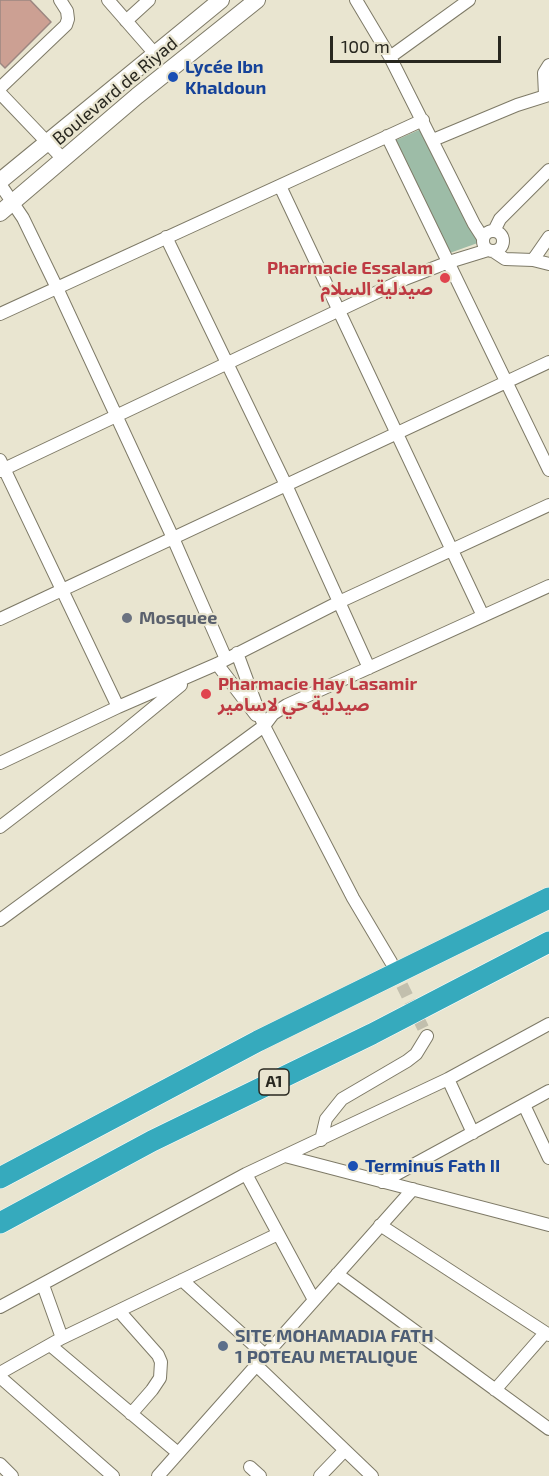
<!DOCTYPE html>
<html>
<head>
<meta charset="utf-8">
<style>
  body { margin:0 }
  #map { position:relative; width:549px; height:1476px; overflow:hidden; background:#e9e5d0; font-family:"Exo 2",sans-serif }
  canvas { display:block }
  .scale { position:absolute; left:330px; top:36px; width:171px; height:27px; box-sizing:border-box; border:3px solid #28271f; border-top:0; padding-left:8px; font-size:18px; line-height:21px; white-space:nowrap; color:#28271f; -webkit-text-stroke:4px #e9e5d0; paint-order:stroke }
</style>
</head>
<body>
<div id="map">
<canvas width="549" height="1476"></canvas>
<div class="scale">100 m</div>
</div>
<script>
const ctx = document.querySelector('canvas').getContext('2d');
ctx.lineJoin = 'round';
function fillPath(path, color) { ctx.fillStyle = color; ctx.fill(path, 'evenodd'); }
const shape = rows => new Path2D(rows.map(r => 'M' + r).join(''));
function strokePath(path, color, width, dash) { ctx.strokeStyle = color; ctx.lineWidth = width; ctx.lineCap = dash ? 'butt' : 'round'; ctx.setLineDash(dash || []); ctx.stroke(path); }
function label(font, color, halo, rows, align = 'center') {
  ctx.font = font + ' "Exo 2","Noto Sans Arabic",sans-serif'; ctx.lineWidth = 4.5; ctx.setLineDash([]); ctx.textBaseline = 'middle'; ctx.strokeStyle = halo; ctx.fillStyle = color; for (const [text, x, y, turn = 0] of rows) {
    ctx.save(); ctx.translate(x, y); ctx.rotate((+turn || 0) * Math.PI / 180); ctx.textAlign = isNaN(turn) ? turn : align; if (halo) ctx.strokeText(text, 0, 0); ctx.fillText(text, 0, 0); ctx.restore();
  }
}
fillPath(shape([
  [421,129,486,240,447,254,394,141]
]), '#9dbca7');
const building = shape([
  [0,0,30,0,51,22,5,68,0,63,0,0]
]);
fillPath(building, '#cca093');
strokePath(building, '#9c8781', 1.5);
strokePath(shape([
  [394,969,427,1036]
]), '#c2bfad', 12, [12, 6]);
const street = shape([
  [108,0,156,55],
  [356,0,390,57,474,224,483,238],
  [126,21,149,0],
  [390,57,469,0],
  [0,88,66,25,68,19,67,11,60,0],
  [0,93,64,160],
  [545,95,544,73,549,65],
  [387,136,549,470],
  [433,140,517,105,549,95],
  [0,184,23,218,57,288,173,538,226,659],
  [280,186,483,616],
  '483 241a10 10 0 1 1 20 0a10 10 0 1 1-20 0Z',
  [494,231,500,219,549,170],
  [166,237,286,485,369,668],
  [493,251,505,259,533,260,549,264],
  [533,260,549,237],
  [0,314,423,120],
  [0,460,118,707],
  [0,471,405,279,449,262,488,250],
  [0,619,549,362],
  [237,653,264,726,353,898,391,962],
  [217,664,256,715],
  [0,763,118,707,217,664,339,602,549,505],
  [0,827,119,736,181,685],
  [0,920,264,726,273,714,287,705,549,586],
  [448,1079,473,1133],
  [524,1105,549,1158],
  [321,1140,326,1119,342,1099,407,1061,416,1054,427,1036],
  [285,1156,549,1225],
  [246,1174,314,1300],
  [382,1182,549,1091],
  [380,1225,549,1335],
  [337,1274,549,1429],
  [182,1280,265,1355],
  [43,1285,62,1338],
  [0,1307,246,1174,448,1079,549,1024],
  [119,1311,158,1355,161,1362,160,1378,152,1390,131,1414],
  [50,1345,178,1453],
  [256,1365,372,1476],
  [0,1373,62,1338,278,1234],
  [0,1377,113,1476],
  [495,1390,545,1333],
  [0,1464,12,1476],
  [250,1467,260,1476],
  [158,1476,413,1189],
  [320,1476,344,1451]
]);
const secondary = shape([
  [0,181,221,0],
  [0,213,137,96,257,0]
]);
const highway = shape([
  [0,1178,258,1041,549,898],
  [0,1223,152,1141,372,1034,549,942]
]);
strokePath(street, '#7e7a67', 14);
strokePath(secondary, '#7e7a67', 18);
strokePath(highway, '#fff', 22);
strokePath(street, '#fff', 12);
strokePath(secondary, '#fff', 16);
strokePath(highway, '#36aabd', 21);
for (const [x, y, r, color] of [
  [173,77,6,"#1a4fb4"],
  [445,278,6,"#e0444e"],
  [127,618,6,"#6b7280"],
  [206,694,6,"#e0444e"],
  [353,1166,6,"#1a4fb4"],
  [223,1346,6,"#5c6f8a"]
]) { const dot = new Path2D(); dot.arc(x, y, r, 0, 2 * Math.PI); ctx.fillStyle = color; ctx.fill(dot); strokePath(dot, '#e9e5d0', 2); }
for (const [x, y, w] of [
  [274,1082,30]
]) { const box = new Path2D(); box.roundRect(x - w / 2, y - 13, w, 26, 4.5); ctx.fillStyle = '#e9e5d0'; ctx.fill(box); strokePath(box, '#28271f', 1.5); }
label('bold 16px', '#28271f', null, [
  ["A1",274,1082]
]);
label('bold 18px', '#164399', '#e9e5d0', [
  ["Lycée Ibn",185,67],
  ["Khaldoun",185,88],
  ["Terminus Fath II",365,1166]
], 'left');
label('18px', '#28271f', '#e9e5d0', [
  ["Boulevard de Riyad",115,91,-40]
]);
label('bold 18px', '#be3a42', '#e9e5d0', [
  ["Pharmacie Essalam",433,268],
  ["صيدلية السلام",433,289],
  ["Pharmacie Hay Lasamir",218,684,"left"],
  ["صيدلية حي لاسامير",218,705,"left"]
], 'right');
label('bold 18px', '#5b616d', '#e9e5d0', [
  ["Mosquee",139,618]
], 'left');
label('bold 18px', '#4e5e75', '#e9e5d0', [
  ["SITE MOHAMADIA FATH",235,1336],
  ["1 POTEAU METALIQUE",235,1357]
], 'left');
</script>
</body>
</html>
